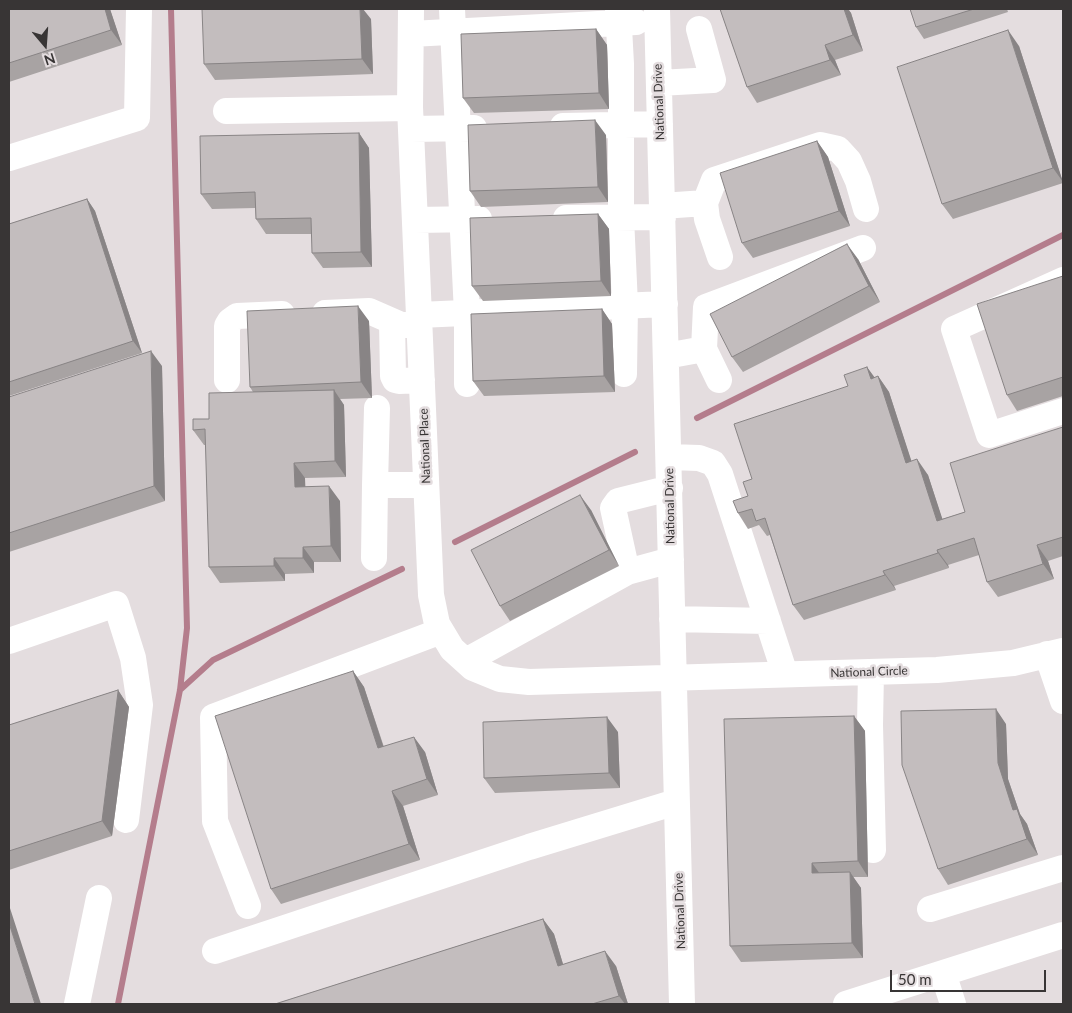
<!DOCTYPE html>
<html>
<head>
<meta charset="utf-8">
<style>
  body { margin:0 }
  #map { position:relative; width:1072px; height:1013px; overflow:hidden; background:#e4dddf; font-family:Lato,sans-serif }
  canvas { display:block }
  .frame { position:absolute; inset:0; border:10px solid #383535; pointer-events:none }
  .north { position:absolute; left:20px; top:20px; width:50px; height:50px; -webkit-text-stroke:4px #e4dddf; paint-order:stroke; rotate:162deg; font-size:14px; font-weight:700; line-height:20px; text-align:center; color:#383535 }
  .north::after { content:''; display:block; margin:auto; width:18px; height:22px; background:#383535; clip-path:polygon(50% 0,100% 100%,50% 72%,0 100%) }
  .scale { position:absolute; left:890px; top:970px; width:156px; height:22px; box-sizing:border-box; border:2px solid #383535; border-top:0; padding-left:6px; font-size:15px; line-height:18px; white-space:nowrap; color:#383535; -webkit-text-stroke:4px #e4dddf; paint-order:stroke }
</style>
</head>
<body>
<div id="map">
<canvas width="1072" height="1013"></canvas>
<div class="frame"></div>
<div class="north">N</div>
<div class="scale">50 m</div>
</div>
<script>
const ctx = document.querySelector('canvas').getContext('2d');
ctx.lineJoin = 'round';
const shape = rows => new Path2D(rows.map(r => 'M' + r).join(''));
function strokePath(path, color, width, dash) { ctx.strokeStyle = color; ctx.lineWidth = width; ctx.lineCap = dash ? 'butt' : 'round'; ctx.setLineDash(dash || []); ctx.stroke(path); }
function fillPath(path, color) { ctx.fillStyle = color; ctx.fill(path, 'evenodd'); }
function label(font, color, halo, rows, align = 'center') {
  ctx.font = font + ' Lato,sans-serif'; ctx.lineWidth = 5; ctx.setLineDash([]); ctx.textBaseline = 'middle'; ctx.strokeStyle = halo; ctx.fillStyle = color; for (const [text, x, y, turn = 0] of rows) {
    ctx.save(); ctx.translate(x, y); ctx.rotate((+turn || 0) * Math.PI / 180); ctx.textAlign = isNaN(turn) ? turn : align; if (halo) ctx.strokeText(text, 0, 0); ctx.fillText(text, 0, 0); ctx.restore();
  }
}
strokePath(shape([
  [697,418,1063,235],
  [455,542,635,452],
  [180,690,213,660,402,569],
  [118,1004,180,690,187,628,171,9]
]), '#b47d8c', 6);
strokePath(shape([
  [411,9,410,107,431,595,437,624,452,649,473,668,500,679,529,682,937,670,1013,663,1063,651],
  [452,9,467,313,467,384],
  [618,9,621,64,621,217,625,305,624,374],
  [657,9,682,1004],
  [411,34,636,22],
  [659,83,713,80,699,29],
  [226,111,410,108],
  [563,126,660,124],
  [411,129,474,128],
  [9,158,137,118,139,9],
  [705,203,707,219,720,257],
  [662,206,705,203,714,180,820,145,838,149,849,161,858,181,866,209],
  [566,218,663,217],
  [415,220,479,219],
  [1063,280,954,329,989,435,1063,411],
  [325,313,369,311,401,325,419,325],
  [419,315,665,304],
  [392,321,393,376,395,380,399,381,422,380],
  [704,349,719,380],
  [666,356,704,349,706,307,863,248],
  [227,380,227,326,230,321,237,316,282,314],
  [669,457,699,458,713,463,720,474,785,674],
  [375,485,377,408],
  [374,558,375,485,426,485],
  [627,572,613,508,618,501,670,488],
  [672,619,768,621],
  [9,641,116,604,133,658,140,705,126,820],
  [1047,654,1063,701],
  [466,661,627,572,671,560],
  [871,672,870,725,873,850],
  [248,906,215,821,213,717,441,631],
  [930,909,1063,868],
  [215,951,529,847,676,802],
  [943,973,953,1004],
  [77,1004,99,898],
  [846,1004,1063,935]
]), '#fff', 26);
fillPath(shape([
  [9,9,110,9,122,45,9,82],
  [720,9,848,9,851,13,863,51,835,60,841,75,757,103,747,87],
  [910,9,1007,9,1008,12,924,39,916,27],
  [371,19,373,74,215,80,204,64],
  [596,29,607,45,609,109,474,113,463,98],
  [1019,46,1063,183,953,219,942,204],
  [359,133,369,148,372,267,323,268,312,253,312,234,266,234,256,219,255,208,212,209,201,194],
  [606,135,608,202,481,207,470,191],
  [817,141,828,157,850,226,753,258,742,243],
  [87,199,95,211,142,353,9,396,9,224],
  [598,214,609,229,611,296,483,301,472,286],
  [858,259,880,302,743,372,732,357],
  [1063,276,1063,396,1017,411,1007,395],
  [602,309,612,324,615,392,484,396,473,381],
  [369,321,372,398,340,399,344,405,346,477,305,478,305,487,340,501,341,562,314,562,314,573,285,574,285,581,220,583,209,567,206,445,204,445,193,430,209,419,253,392,250,387],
  [162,366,165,501,9,552,9,397],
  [867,367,874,378,878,376,889,392,911,461,928,475,942,519,965,512,1063,427,1063,556,1048,561,1054,579,998,597,987,582,979,555,948,565,949,568,894,586,896,590,804,620,793,605,770,535,767,536,759,525,748,529,738,513,748,496,752,479],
  [591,510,619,566,510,621,500,606],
  [353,671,364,687,384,747,425,752,438,795,403,806,420,860,281,904,271,889],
  [118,690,129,707,112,836,9,870,9,725],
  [854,716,865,731,868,877,853,877,861,888,863,958,741,962,730,946],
  [1006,724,1008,779,1020,814,1027,824,1038,855,948,885,938,869],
  [618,732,620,788,495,793,484,778],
  [543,919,554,934,563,964,616,966,628,1004,275,1004]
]), '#a8a3a3');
fillPath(shape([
  [105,9,110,9,122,45,111,30],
  [360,9,363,9,371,19,373,74,362,59],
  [844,9,848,9,851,13,863,51,853,35],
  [596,29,607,45,609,109,599,93],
  [1008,30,1019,46,1063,182,1053,168],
  [825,45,835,60,841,75,830,60],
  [595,120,606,135,608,202,598,187],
  [359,133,369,148,372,267,361,252],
  [817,141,828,157,850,226,839,211],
  [87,199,95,211,142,353,133,341],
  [598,214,609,229,611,296,601,281],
  [847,244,858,259,880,302,869,286],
  [358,306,369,321,372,398,361,382],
  [602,309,612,324,615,392,604,376],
  [151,351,162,366,165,501,154,486],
  [867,367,878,382,871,379],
  [878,376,889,392,917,478,906,463],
  [334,390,344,405,346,477,335,461],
  [917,459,928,475,948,536,937,521],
  [294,463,305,478,306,502,295,487],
  [329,486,340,501,341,562,331,546],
  [580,495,591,510,619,566,609,550],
  [1037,545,1048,561,1054,579,1043,564],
  [303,547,314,562,314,573,303,558],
  [937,550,948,565,949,568,938,553],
  [274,558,285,574,285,581,274,566],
  [883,571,894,586,896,590,885,575],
  [353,671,364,687,389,764,378,748],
  [118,690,129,707,112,836,102,821],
  [996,709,1006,724,1008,779,1020,814,1027,824,1038,855,1027,839,1013,810,998,763],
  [854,716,865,731,868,877,858,861],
  [607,717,618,732,620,788,609,773],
  [414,737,425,752,438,795,427,779],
  [392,791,403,806,420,860,409,844],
  [812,863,823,878,812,873],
  [850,872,861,888,863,958,852,943],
  [9,905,41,1004,35,1004,9,923],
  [543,919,554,934,568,981,558,966],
  [605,951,616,966,628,1004,625,1004,619,996]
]), '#888485');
const building = shape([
  [9,9,105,9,111,30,9,63,9,9],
  [202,9,360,9,362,59,204,64,202,9],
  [720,9,844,9,853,35,825,45,830,60,747,87,720,9],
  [910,9,974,9,916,27,910,9],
  [596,29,599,93,463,98,461,34,596,29],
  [1008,30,1053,168,942,204,897,67,1008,30],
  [595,120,598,187,470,191,468,125,595,120],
  [359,133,361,252,312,253,311,218,256,219,255,192,201,194,200,136,359,133],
  [817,141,839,211,742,243,720,173,817,141],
  [87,199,133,341,9,382,9,224,87,199],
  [598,214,601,281,472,286,470,218,598,214],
  [847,244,869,286,732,357,710,314,847,244],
  [1063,276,1063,377,1007,395,977,304,1063,276],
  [358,306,361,382,250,387,247,311,358,306],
  [602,309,604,376,473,381,471,314,602,309],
  [151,351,154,486,9,533,9,397,151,351],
  [867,367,871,379,878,376,906,463,917,459,937,521,965,512,950,463,1063,427,1063,537,1037,545,1043,564,987,582,974,538,937,550,938,553,883,571,885,575,793,605,765,518,756,521,752,509,738,513,733,501,748,496,743,482,752,479,734,424,848,386,844,375,867,367],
  [334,390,335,461,294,463,295,487,329,486,331,546,303,547,303,558,274,558,274,566,209,567,205,429,193,430,193,419,209,419,209,393,334,390],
  [580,495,609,550,500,606,471,550,580,495],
  [353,671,378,748,414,737,427,779,392,791,409,844,271,889,215,716,353,671],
  [118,690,118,692,102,821,9,851,9,725,118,690],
  [996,709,998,763,1013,810,1017,809,1027,839,938,869,902,765,901,711,996,709],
  [854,716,858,861,812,863,812,873,850,872,852,943,730,946,724,719,854,716],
  [607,717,609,773,484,778,483,722,607,717],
  [543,919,558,966,605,951,619,996,592,1004,275,1004,543,919],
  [9,923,35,1004,9,1004,9,923]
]);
fillPath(building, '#c3bdbe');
strokePath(building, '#888485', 1);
label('12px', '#383535', '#e4dddf', [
  ["National Drive",659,102,-92],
  ["National Place",425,446,-92],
  ["National Drive",670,506,-91],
  ["National Circle",869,672,-2],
  ["National Drive",680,911,-92]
]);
</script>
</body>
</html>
